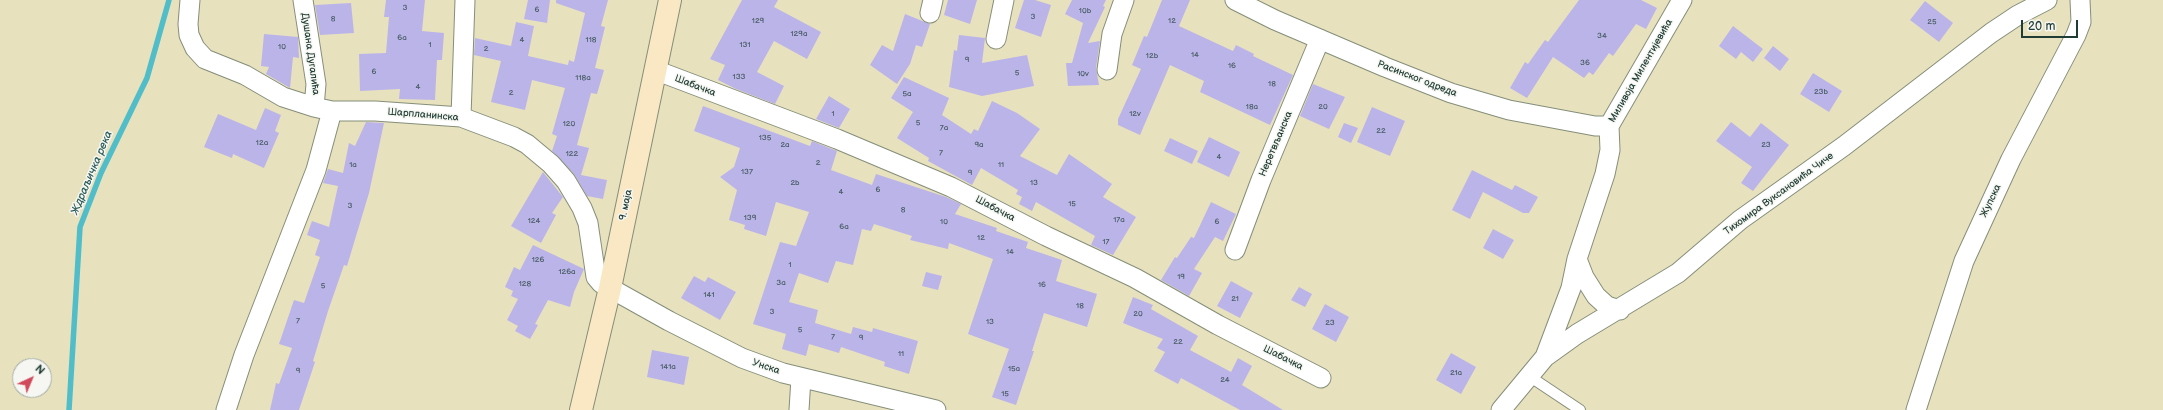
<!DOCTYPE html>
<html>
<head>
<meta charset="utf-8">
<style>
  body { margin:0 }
  #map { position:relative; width:2163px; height:410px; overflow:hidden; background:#e8e1be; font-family:"Balsamiq Sans",sans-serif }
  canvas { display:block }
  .north { position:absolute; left:12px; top:358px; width:40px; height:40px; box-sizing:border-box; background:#f6f6f2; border:1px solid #a0aca6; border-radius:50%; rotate:44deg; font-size:11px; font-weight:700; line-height:16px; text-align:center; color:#1f3d34 }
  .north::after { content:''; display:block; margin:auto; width:14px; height:18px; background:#d1495b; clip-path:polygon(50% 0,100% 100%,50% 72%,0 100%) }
  .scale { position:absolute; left:2021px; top:20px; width:57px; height:18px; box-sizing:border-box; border:2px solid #1f3d34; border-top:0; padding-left:5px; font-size:12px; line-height:14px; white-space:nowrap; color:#1f3d34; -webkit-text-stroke:3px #f6f6f2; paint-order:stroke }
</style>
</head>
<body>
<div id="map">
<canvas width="2163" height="410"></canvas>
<div class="north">N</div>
<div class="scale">20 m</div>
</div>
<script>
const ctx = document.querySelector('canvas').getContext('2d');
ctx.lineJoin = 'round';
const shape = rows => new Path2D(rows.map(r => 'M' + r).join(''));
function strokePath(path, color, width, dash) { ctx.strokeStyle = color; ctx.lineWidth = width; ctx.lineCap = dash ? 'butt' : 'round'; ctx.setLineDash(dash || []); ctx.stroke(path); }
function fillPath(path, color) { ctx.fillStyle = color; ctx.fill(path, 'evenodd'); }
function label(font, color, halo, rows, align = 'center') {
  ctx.font = font + ' "Balsamiq Sans",sans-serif'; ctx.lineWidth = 3; ctx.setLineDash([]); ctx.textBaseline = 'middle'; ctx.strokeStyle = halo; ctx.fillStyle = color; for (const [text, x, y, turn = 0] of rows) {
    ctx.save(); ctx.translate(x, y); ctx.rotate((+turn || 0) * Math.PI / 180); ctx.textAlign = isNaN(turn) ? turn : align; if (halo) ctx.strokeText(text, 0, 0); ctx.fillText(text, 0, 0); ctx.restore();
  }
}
strokePath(shape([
  [69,410,80,227,101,173,147,78,169,0]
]), '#50bdc8', 5.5);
fillPath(shape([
  [386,0,425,0,422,31,444,33,442,60,437,60,435,100,399,99,400,89,360,91,359,54,386,53,389,17,384,17],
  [528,0,550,0,547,23,524,19],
  [556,0,608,0,601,26,605,27,595,68,604,70,597,94,591,93,577,145,589,148,581,175,607,180,603,199,587,196,574,174,552,151,557,136,552,134,565,88,532,80,525,110,491,102,501,61,474,55,475,38,511,46,516,22,534,26,528,56,568,65,569,60,574,62,585,13,556,3],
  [742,0,778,0,774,7,821,32,807,59,774,41,757,72,784,86,775,104,736,89,718,80,725,65,710,59],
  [948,0,977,0,970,24,944,15],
  [1024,0,1035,0,1051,5,1041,37,1015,28],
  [1072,0,1106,0,1103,6,1105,7,1088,43,1100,41,1096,68,1099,85,1068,86,1066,63,1072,63,1083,23,1065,14],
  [1162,0,1190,0,1179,26,1233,51,1236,45,1254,54,1253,56,1293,75,1270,125,1200,92,1204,81,1170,65,1140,135,1118,125,1118,119,1141,69,1132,65,1144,36,1147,37],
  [1579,0,1641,0,1657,8,1646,29,1636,24,1613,56,1609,53,1593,75,1589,72,1584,78,1553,57,1527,98,1510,88,1525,62,1528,64,1545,40,1548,42],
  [1925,1,1953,23,1939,42,1910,20],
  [351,3,354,33,320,35,315,5],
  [905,14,930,24,922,47,916,45,910,64,897,84,870,65,882,45,893,51],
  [1733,26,1763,49,1753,62,1741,52,1736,59,1719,46],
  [264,34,298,37,299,58,293,57,290,88,266,74,269,67,261,66],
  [959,35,985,38,982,63,1027,55,1034,86,982,96,949,87,954,50,957,51],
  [1773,46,1789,59,1780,71,1764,58],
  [1813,73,1842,91,1829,112,1800,94],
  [904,77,949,98,942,115,971,134,974,129,978,131,992,101,1017,113,1040,129,1020,156,1057,175,1069,154,1112,184,1103,197,1136,217,1113,255,1091,245,1095,236,1036,202,1032,211,1019,204,1022,197,1016,194,1018,190,981,168,972,185,928,161,929,158,897,138,913,112,891,98],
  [1313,84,1345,97,1329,129,1300,116],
  [829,96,850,109,839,128,816,119],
  [703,106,810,146,812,141,837,151,831,170,872,185,876,174,946,197,961,204,955,214,997,228,996,231,1028,242,1026,248,1062,260,1056,281,1097,294,1087,327,1044,313,1032,351,1034,351,1016,405,992,397,1009,349,968,334,993,259,949,243,948,249,910,240,912,236,874,224,871,231,862,229,853,265,836,261,828,283,799,273,789,302,818,310,815,323,851,334,853,327,872,332,873,328,918,341,909,374,884,366,885,362,841,347,839,353,809,344,806,356,782,349,786,334,753,324,780,242,796,246,809,212,776,202,766,236,744,229,745,225,729,220,737,190,720,177,734,167,740,148,694,131],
  [1372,107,1405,121,1390,156,1357,142],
  [265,108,281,115,275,131,279,133,264,168,233,154,232,158,204,147,218,114,256,130],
  [366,122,384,123,369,193,347,266,344,265,328,311,313,361,315,362,299,410,270,410,276,383,279,384,292,348,279,344,294,300,304,303,320,257,315,255,320,240,307,235,312,221,329,227,338,186,323,183,328,169,343,173,349,143,355,146],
  [1731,122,1750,137,1761,123,1789,145,1753,191,1741,183,1752,167,1716,141],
  [1344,123,1358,128,1351,143,1338,137],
  [1209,137,1240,152,1229,177,1197,162],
  [1170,138,1198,151,1192,164,1164,151],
  [1472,170,1512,190,1515,185,1538,197,1529,213,1523,213,1483,192,1470,219,1452,210],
  [543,172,563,197,552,213,556,215,541,243,511,226],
  [1211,202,1236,214,1223,241,1215,237,1194,269,1202,273,1189,296,1161,280,1175,257,1177,258,1191,237,1194,238],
  [1493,229,1514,240,1503,259,1483,248],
  [533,245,584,269,574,292,570,307,548,300,535,324,538,325,530,339,515,331,518,326,507,320,518,299,511,296,513,291,505,287,514,267,520,270],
  [926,272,942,276,938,290,922,286],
  [694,276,705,282,708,277,736,292,720,320,681,298],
  [1231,281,1253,293,1240,318,1217,306],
  [1299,287,1312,294,1305,307,1291,300],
  [1133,297,1153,305,1151,309,1198,336,1190,350,1231,372,1238,358,1252,366,1242,385,1283,410,1240,410,1181,378,1178,384,1154,371,1165,352,1157,348,1163,339,1123,323],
  [1325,304,1349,317,1336,342,1312,329],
  [652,350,689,357,684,385,647,377],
  [1451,353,1476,367,1461,394,1436,380]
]), '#bbb4e9');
const lane = shape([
  [1529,376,1580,410]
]);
const street = shape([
  [190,0,188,24,189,35,195,48,205,59,245,75,283,97,314,107,332,111,375,111,461,117,514,137,527,144,551,164,566,181,582,208,588,223,596,277,601,283,669,321,742,358,783,373,936,410],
  [303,0,316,84,314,107],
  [1235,0,1275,20,1385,67,1451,93,1509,110,1595,126,1609,126],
  [930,13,933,0],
  [996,39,1004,0],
  [655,70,837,139,951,187,1046,236,1135,278,1218,325,1321,378],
  [1107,70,1112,34,1124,0],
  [461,117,465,0],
  [1235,250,1261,180,1320,39],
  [1577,259,1584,277,1596,296,1607,306,1620,310],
  [1545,357,1571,288,1577,259,1605,174,1610,150,1609,126,1682,0],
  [226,410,244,355,316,170,332,111],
  [799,410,801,378],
  [1501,410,1545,357,1577,334,1678,273,1740,220,1844,146,1991,33,2018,15,2047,0],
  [1916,410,1964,261,2011,159,2076,35,2081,22,2080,0]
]);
const secondary = shape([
  [581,410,610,288,670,0]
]);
strokePath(lane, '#848f79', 12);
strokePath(street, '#848f79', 21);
strokePath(secondary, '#848f79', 24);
strokePath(lane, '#fff', 10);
strokePath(street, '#fff', 19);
strokePath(secondary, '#fae7c3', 22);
label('8px', '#465b61', null, [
  ["3",405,8],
  ["6",537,10],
  ["10b",1085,11],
  ["3",1033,17],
  ["8",333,19],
  ["129",758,21],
  ["12",1172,21],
  ["25",1932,22],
  ["129a",799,34],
  ["34",1602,36],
  ["6a",402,38],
  ["4",522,40],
  ["118",591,40],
  ["1",430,45],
  ["131",745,45],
  ["10",282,47],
  ["2",486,49],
  ["14",1195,55],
  ["12b",1152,56],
  ["9",967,60],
  ["36",1585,63],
  ["16",1232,66],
  ["6",374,72],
  ["5",1017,73],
  ["10v",1083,74],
  ["133",739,77],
  ["118a",583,78],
  ["18",1272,84],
  ["4",418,87],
  ["23b",1821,92],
  ["2",511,93],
  ["5a",907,94],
  ["18a",1252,107],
  ["20",1323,107],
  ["1",833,114],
  ["12v",1135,114],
  ["5",918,123],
  ["120",569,124],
  ["7a",944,128],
  ["22",1381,131],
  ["135",765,138],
  ["12a",262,143],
  ["2a",785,145],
  ["9a",979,145],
  ["23",1766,145],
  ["7",941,153],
  ["122",572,154],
  ["4",1219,157],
  ["2",818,163],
  ["1a",353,165],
  ["11",1001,165],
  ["137",747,172],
  ["9",970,173],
  ["2b",795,183],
  ["13",1034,183],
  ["6",878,190],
  ["4",841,192],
  ["15",1072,204],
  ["3",350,206],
  ["8",903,210],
  ["139",750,218],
  ["17a",1119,220],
  ["124",534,221],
  ["10",944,222],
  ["6",1217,222],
  ["6a",844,227],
  ["12",981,238],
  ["17",1106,242],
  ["14",1010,252],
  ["126",538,260],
  ["1",790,265],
  ["126a",567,272],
  ["19",1181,277],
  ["3a",781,283],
  ["128",525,284],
  ["16",1042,285],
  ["5",323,286],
  ["141",709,295],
  ["21",1235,299],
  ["18",1080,306],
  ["3",772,312],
  ["20",1138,314],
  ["7",298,321],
  ["13",990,322],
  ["23",1330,323],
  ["5",800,330],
  ["7",833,337],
  ["9",861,338],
  ["22",1178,342],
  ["11",901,354],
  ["141a",668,367],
  ["15a",1014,369],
  ["9",298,371],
  ["21a",1456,373],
  ["24",1225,380],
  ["15",1005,394]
]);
label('10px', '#1f3d34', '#f6f6f2', [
  ["Душана Дугалића",310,54,82],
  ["Миливоја Милентијевића",1641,71,-60],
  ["Расинског одреда",1417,79,21],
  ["Шабачка",695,86,21],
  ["Шарпланинска",423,115,5],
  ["Неретвљанска",1276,144,-67],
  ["Тихомира Вуксановића Чиче",1779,194,-36],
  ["Жупска",1991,201,-64],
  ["9. маја",626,205,-78],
  ["Шабачка",995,209,28],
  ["Шабачка",1283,358,27],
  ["Унска",766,367,19]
]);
label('italic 11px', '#2b5d59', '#f6f6f2', [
  ["Ждраљичка река",92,173,-67]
]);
</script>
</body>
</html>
